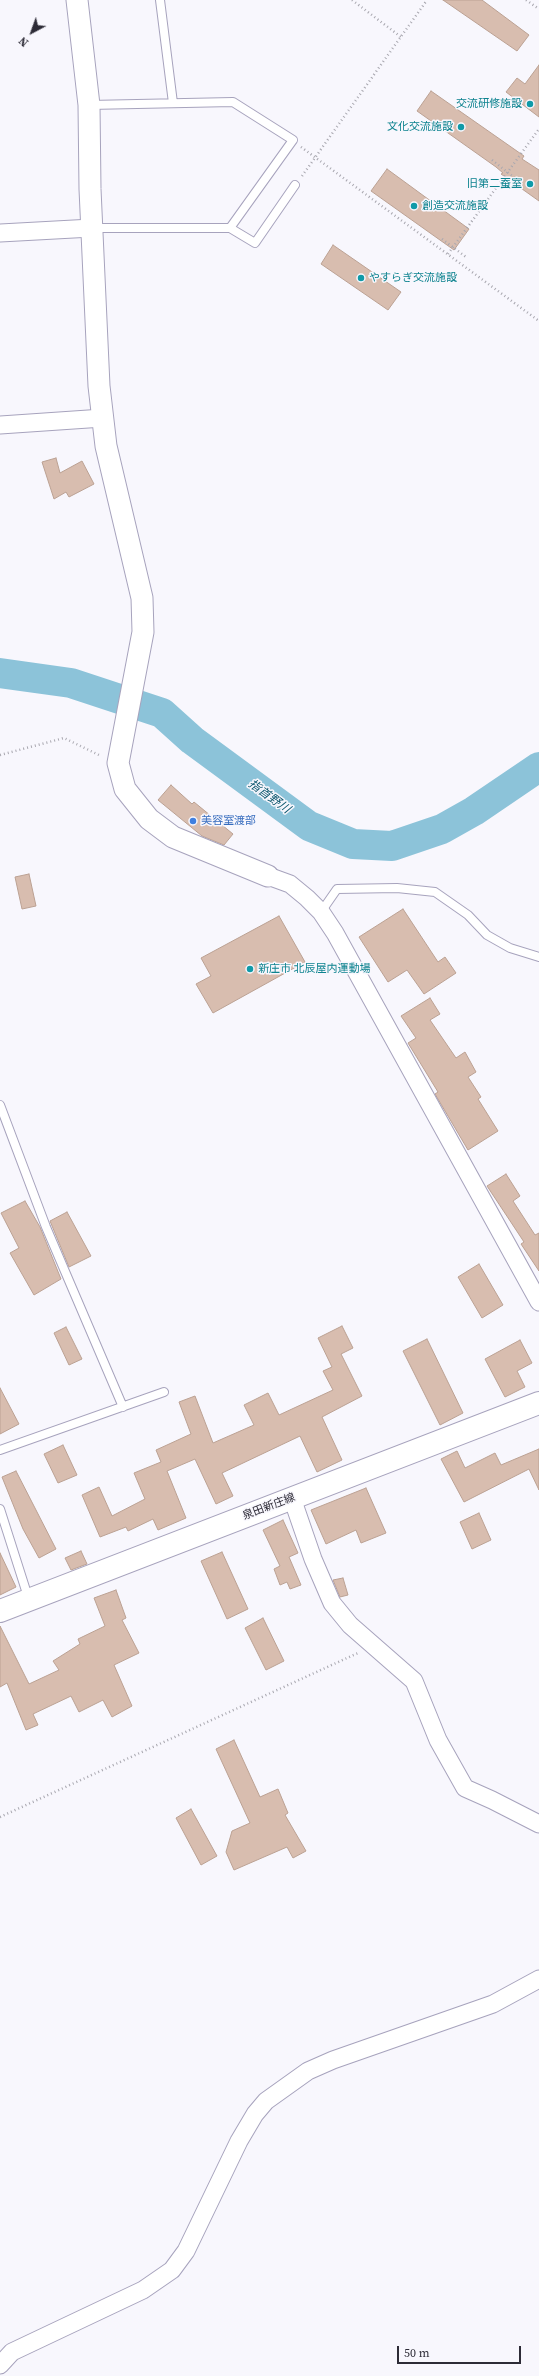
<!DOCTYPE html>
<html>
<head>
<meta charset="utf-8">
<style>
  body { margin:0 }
  #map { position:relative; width:539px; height:2376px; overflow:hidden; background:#f8f7fd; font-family:"Source Serif 4",serif }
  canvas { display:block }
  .north { position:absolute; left:12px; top:12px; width:40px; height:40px; -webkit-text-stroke:3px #f8f7fd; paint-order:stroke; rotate:221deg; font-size:11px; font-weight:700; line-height:16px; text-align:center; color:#2d2b36 }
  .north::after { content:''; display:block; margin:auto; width:14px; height:18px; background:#2d2b36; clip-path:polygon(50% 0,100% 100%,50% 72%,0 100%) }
  .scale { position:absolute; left:397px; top:2346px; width:124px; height:18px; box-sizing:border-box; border:2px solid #2d2b36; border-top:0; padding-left:5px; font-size:12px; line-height:14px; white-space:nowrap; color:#2d2b36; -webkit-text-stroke:3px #f8f7fd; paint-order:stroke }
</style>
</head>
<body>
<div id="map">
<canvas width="539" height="2376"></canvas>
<div class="north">N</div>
<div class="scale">50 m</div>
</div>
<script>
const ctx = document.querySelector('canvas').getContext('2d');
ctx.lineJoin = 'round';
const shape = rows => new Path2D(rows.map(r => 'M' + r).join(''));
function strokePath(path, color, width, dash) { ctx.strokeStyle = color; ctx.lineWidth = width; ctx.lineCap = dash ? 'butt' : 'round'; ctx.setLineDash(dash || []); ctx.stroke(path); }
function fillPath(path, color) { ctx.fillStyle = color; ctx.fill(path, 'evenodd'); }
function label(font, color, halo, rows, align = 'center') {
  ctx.font = font + ' "Source Serif 4","Noto Sans JP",serif'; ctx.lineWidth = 3; ctx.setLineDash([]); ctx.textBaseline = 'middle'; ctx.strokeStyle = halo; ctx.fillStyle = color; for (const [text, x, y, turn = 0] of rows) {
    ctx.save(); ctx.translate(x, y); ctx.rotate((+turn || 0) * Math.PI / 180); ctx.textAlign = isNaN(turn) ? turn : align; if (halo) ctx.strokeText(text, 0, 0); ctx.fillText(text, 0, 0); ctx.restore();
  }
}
strokePath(shape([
  [0,673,71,683,162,713,192,740,309,826,353,844,392,846,442,829,474,811,539,767]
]), '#8cc3d9', 30);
const building = shape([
  [443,0,482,0,529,35,517,51,443,0],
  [539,65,539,117,506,92,517,78,525,84,539,65],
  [431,91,524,156,522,159,539,170,539,201,501,174,503,173,496,167,417,111,431,91],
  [387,169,469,229,454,250,371,191,387,169],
  [333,245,401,292,388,310,321,264,333,245],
  [56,458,60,473,82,461,94,484,69,497,66,492,54,499,42,462,56,458],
  [171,785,192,804,194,802,233,834,224,845,202,836,158,800,171,785],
  [29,874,36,906,22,909,15,877,29,874],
  [403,909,438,962,445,957,456,973,424,994,407,970,388,982,359,937,403,909],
  [279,916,305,962,213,1013,196,984,211,976,201,958,279,916],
  [430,998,440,1014,430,1020,456,1058,465,1052,476,1072,468,1077,481,1097,478,1099,498,1131,468,1150,435,1094,438,1092,408,1043,416,1038,401,1016,430,998],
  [506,1174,520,1196,513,1201,535,1235,539,1233,539,1271,521,1244,524,1242,487,1186,506,1174],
  [25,1201,40,1227,61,1279,34,1295,10,1253,19,1248,1,1213,25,1201],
  [67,1212,91,1256,69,1267,50,1221,67,1212],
  [479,1264,503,1305,482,1318,458,1277,479,1264],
  [342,1326,353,1348,341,1354,362,1396,322,1417,342,1460,317,1472,300,1436,222,1473,233,1496,216,1504,195,1459,167,1471,186,1518,158,1530,153,1519,128,1531,126,1527,100,1537,82,1495,99,1487,112,1516,145,1499,134,1473,161,1462,156,1450,191,1434,179,1402,195,1396,213,1443,254,1425,244,1405,268,1393,279,1415,333,1390,323,1371,332,1367,318,1338,342,1326],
  [66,1327,82,1359,69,1365,54,1333,66,1327],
  [427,1339,463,1413,440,1425,403,1351,427,1339],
  [520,1340,532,1363,517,1371,525,1387,505,1397,485,1359,520,1340],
  [0,1388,19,1424,0,1434,0,1388],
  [63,1445,77,1475,58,1483,44,1454,63,1445],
  [539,1449,539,1490,529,1469,464,1502,441,1459,457,1451,465,1468,495,1453,501,1465,539,1449],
  [16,1471,56,1549,39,1558,23,1529,2,1477,16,1471],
  [366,1488,386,1533,361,1543,356,1530,326,1544,311,1510,366,1488],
  [479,1513,491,1540,472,1549,460,1522,479,1513],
  [283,1520,298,1553,289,1557,301,1585,290,1589,287,1582,280,1585,274,1569,280,1566,263,1530,283,1520],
  [81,1551,87,1564,71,1570,65,1558,81,1551],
  [222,1552,248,1609,227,1619,201,1561,222,1552],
  [0,1553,16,1587,0,1595,0,1553],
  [343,1578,348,1595,340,1597,333,1580,343,1578],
  [116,1590,126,1618,122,1620,139,1653,114,1665,132,1706,112,1717,103,1700,79,1712,71,1696,33,1714,38,1725,26,1730,7,1683,0,1687,0,1626,29,1684,59,1670,53,1661,80,1644,78,1639,105,1626,94,1598,116,1590],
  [263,1618,284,1661,266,1670,245,1628,263,1618],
  [234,1740,260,1797,278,1789,288,1813,285,1815,306,1851,293,1858,287,1847,234,1870,226,1852,232,1831,250,1823,216,1749,234,1740],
  [191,1809,217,1856,201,1865,176,1818,191,1809]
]);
fillPath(building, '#d8bdaf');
strokePath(building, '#bba193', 1);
const service = shape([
  [160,0,173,103],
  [89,105,233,102,293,140,230,228],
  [92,228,230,228,255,243,295,185],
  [321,912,337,889,397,888,435,892,468,915,487,935,510,948,539,957],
  [0,1105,46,1227,123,1407],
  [0,1450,164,1392],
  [0,1509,29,1600]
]);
const minor = shape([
  [0,233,92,228],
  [0,425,103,418],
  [268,876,290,884,307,898,321,912,335,933,539,1302],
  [292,1498,313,1559,332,1603,350,1625,414,1681,438,1740,465,1788,492,1800,539,1824],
  [0,2365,12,2352,143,2290,172,2270,186,2251,239,2141,255,2114,266,2101,308,2071,333,2060,493,2004,539,1979]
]);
const tertiary = shape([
  [77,0,89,105,90,189,99,386,106,446,142,598,143,632,118,763,125,789,149,819,173,837,268,876]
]);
const secondary = shape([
  [0,1611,539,1403]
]);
strokePath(service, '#a7a3bd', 10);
strokePath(minor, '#a7a3bd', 19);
strokePath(tertiary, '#a7a3bd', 23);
strokePath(secondary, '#a7a3bd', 24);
strokePath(shape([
  [352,0,401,37],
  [526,0,539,9],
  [301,147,539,321],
  [492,160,521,183],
  [302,176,427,0],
  [442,239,466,257],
  [448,254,539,129],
  [0,755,64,738,101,756],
  [0,1817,358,1653]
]), '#a8a7af', 2.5, [1, 3]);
strokePath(service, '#fff', 8);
strokePath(minor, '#fff', 17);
strokePath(tertiary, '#fff', 21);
strokePath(secondary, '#fff', 22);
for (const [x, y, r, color] of [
  [530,104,4,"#0f9aa8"],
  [461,127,4,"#0f9aa8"],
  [530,184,4,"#0f9aa8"],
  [414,206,4,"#0f9aa8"],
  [361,278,4,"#0f9aa8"],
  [193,821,4,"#3f7fe0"],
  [250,969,4,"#0f9aa8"]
]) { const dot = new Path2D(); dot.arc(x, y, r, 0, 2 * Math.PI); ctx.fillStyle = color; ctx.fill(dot); strokePath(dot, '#f8f7fd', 1.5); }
label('11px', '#0d838f', '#f8f7fd', [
  ["交流研修施設",522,104],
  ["文化交流施設",453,127],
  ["旧第二蚕室",522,184],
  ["創造交流施設",422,206,"left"],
  ["やすらぎ交流施設",369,278,"left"],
  ["新庄市 北辰屋内運動場",258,969,"left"]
], 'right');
label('11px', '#366cbe', '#f8f7fd', [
  ["美容室渡部",201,821]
], 'left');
label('11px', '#2d2b36', '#f8f7fd', [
  ["泉田新庄線",269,1507,-21]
]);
label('italic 12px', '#0e586f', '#f8f7fd', [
  ["指首野川",269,797,36]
]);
</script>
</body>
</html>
